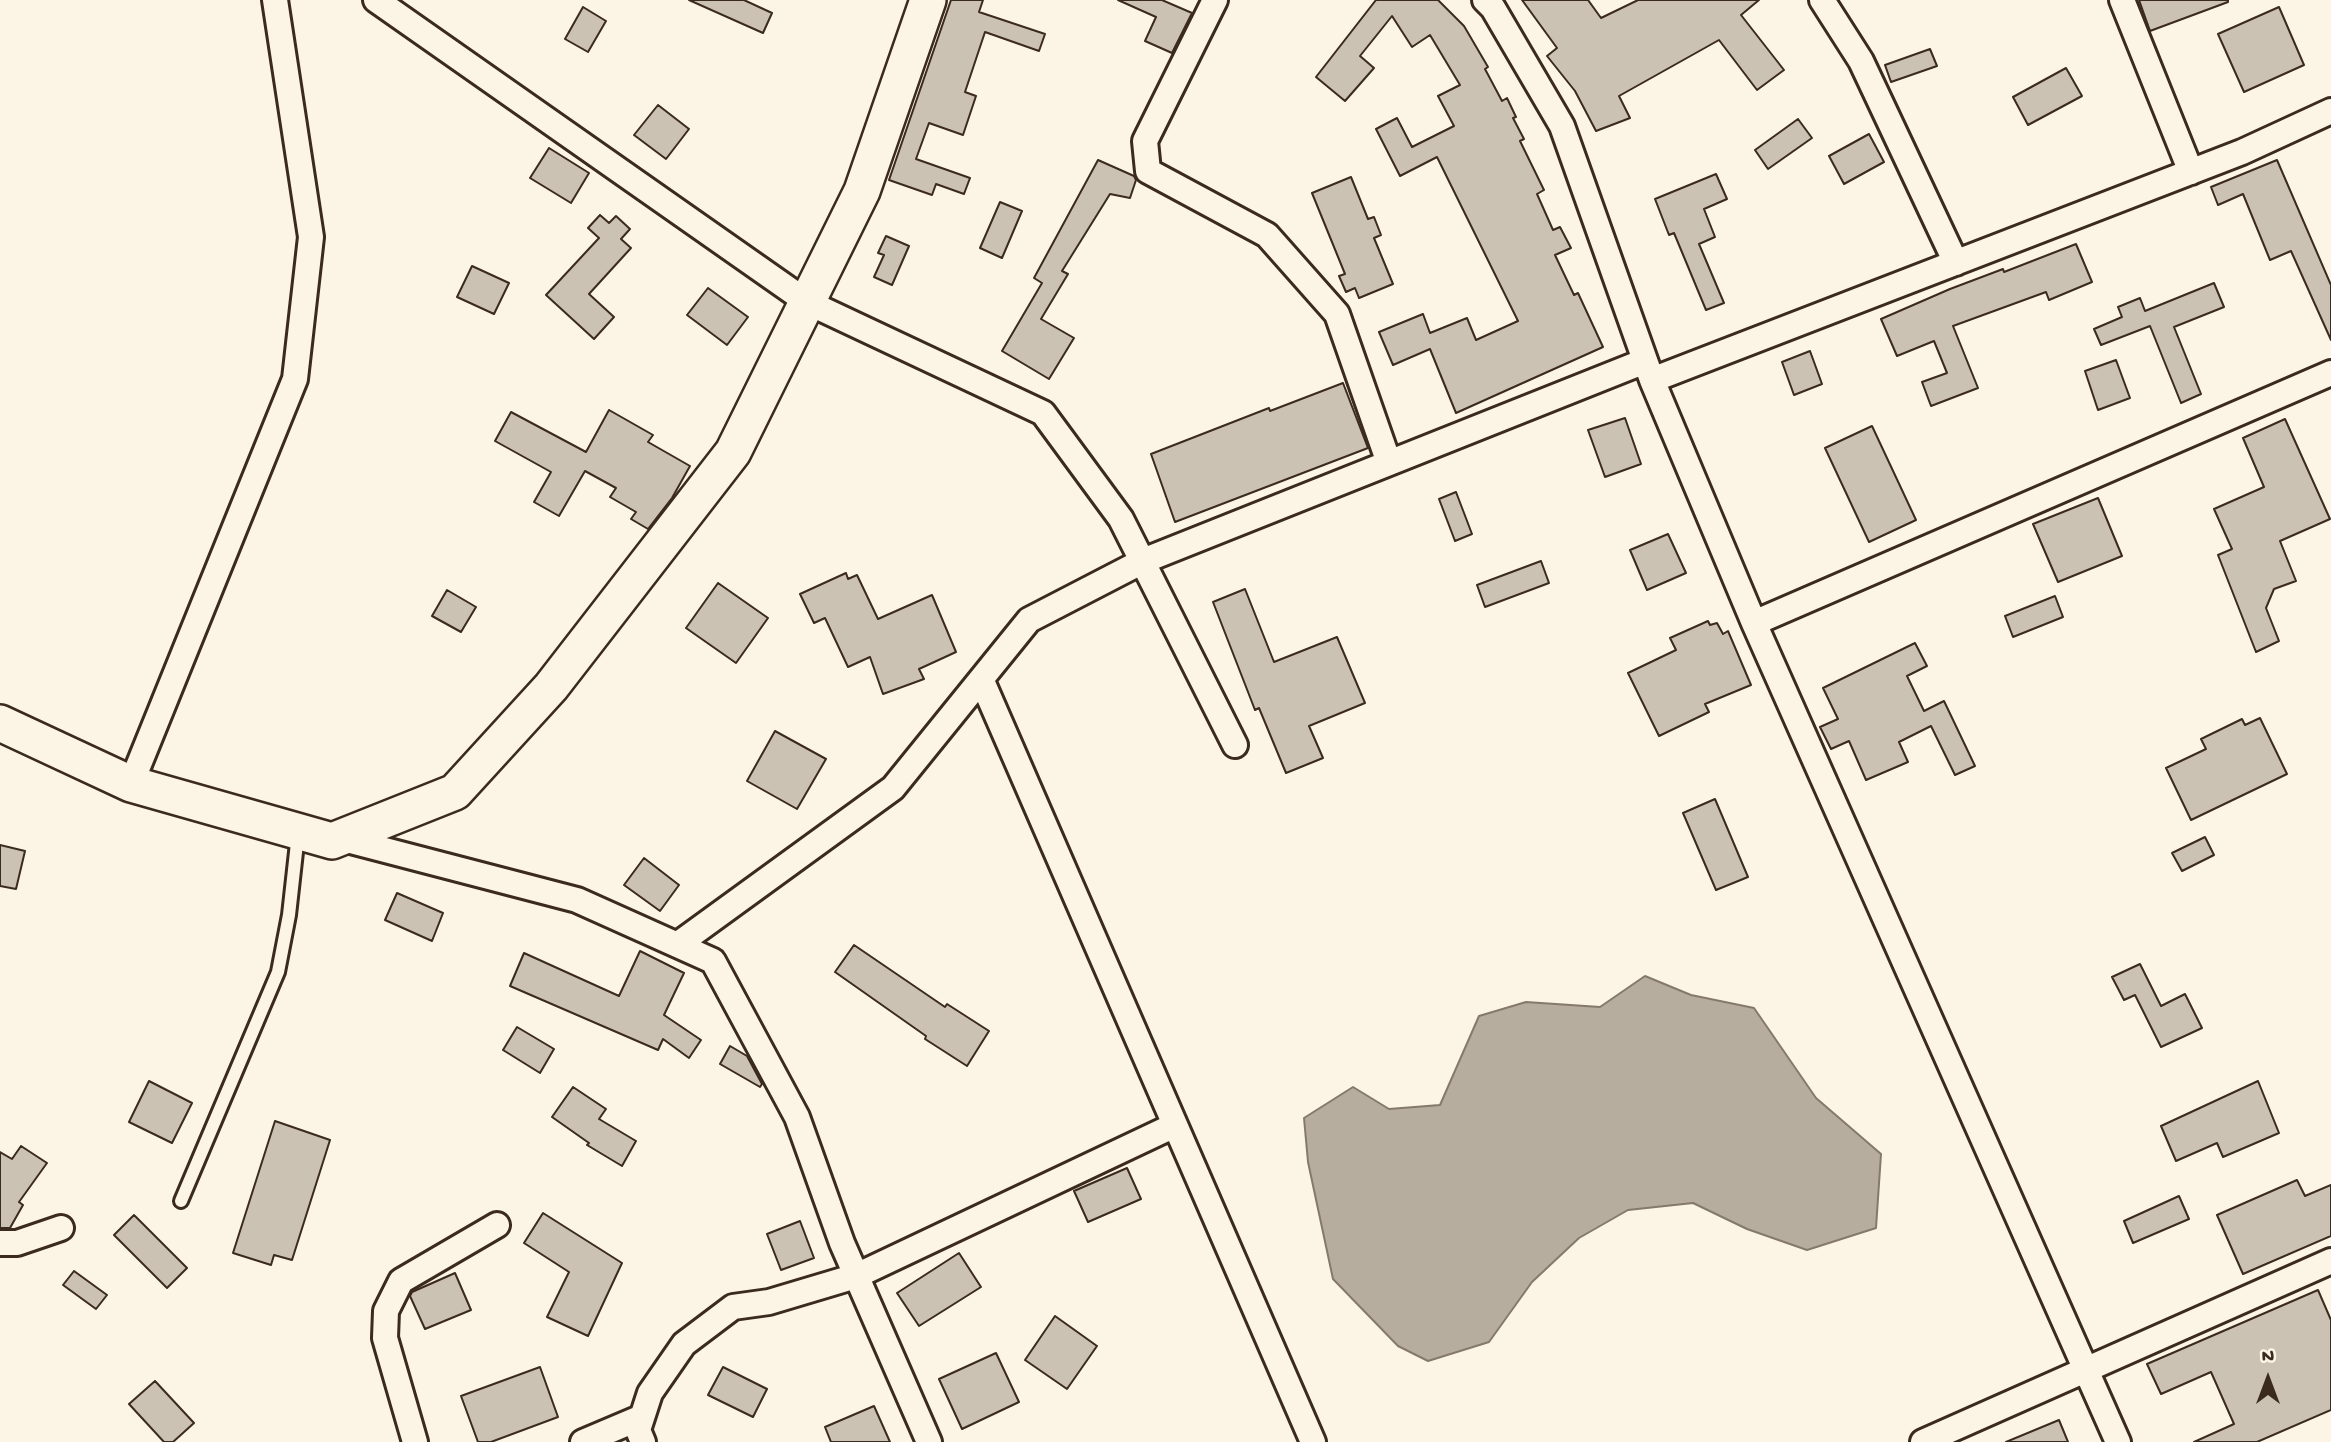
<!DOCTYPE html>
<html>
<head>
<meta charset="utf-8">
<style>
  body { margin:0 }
  #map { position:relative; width:2331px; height:1442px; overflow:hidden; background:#fcf5e5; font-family:"Gochi Hand",sans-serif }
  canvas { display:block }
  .north { position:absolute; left:2233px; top:1344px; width:70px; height:70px; -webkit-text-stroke:5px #fcf5e5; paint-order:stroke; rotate:0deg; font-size:19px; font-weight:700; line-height:28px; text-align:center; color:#3b2a1e }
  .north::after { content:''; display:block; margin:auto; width:24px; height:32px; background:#3b2a1e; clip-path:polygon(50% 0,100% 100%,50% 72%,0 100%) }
</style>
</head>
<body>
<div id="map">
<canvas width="2331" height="1442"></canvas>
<div class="north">N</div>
</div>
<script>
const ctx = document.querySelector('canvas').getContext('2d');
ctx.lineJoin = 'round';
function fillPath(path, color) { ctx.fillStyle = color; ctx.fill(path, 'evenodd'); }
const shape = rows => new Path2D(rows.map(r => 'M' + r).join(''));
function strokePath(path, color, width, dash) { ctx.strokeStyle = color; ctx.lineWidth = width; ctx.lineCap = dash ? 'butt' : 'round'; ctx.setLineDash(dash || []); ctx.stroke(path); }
const water = shape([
  [1645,976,1691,995,1754,1008,1816,1098,1881,1154,1876,1228,1807,1250,1747,1229,1693,1203,1628,1210,1579,1238,1532,1282,1489,1342,1428,1361,1398,1346,1333,1279,1308,1162,1304,1118,1353,1087,1389,1109,1440,1105,1479,1016,1526,1002,1600,1007,1645,976]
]);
fillPath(water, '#b7ad9e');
strokePath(water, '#85796b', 2);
const building = shape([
  [689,0,744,0,772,13,763,33,689,0],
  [951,0,983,0,979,12,1045,34,1039,51,985,32,965,92,976,96,963,135,929,123,916,159,970,178,964,194,936,184,932,195,889,180,951,0],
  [1118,0,1162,0,1192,13,1172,53,1145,41,1156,17,1118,0],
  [1376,0,1438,0,1464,26,1488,67,1485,69,1502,101,1507,98,1516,117,1513,118,1524,139,1520,141,1544,190,1537,194,1553,230,1560,227,1571,248,1555,255,1574,295,1578,293,1603,347,1456,413,1430,349,1393,365,1379,332,1423,314,1430,333,1467,318,1476,340,1518,321,1437,157,1400,176,1376,129,1397,118,1412,147,1454,126,1438,96,1460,85,1430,35,1412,47,1392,16,1360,56,1374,68,1345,101,1316,77,1376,0],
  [1522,0,1588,0,1601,18,1638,0,1759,0,1741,15,1784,70,1757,90,1719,40,1619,96,1630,118,1596,131,1575,91,1547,56,1557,48,1522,0],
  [2139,0,2228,0,2228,2,2150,31,2139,0],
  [583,7,606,21,588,52,565,39,583,7],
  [2279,7,2304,65,2244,92,2218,34,2279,7],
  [1930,49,1937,66,1891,82,1885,65,1930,49],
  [2066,68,2082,96,2028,125,2013,97,2066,68],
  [658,105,689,129,666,159,634,135,658,105],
  [1798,119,1812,138,1768,169,1755,150,1798,119],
  [1869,134,1884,162,1844,184,1829,156,1869,134],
  [549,148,589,173,571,203,530,178,549,148],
  [1098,160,1134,176,1136,180,1130,198,1110,194,1062,271,1068,274,1041,319,1074,338,1049,379,1002,351,1042,283,1034,278,1098,160],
  [2277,160,2331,285,2331,340,2291,251,2270,260,2243,194,2218,205,2211,187,2277,160],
  [1716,174,1727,199,1704,209,1715,237,1699,244,1724,303,1706,310,1674,233,1669,235,1655,199,1716,174],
  [1351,177,1368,219,1374,217,1381,235,1374,238,1393,284,1359,298,1355,288,1346,292,1339,276,1345,274,1312,193,1351,177],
  [1000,202,1022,211,1002,258,980,248,1000,202],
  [600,215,609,223,616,216,630,229,621,239,631,248,589,294,614,317,594,339,546,295,599,238,588,228,600,215],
  [886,236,909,246,892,285,874,277,884,255,878,253,886,236],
  [2076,244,2092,282,2049,300,2046,292,1953,326,1978,388,1931,406,1922,382,1947,373,1934,341,1897,356,1881,319,1950,289,2003,269,2004,272,2076,244],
  [472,266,509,283,494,314,457,297,472,266],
  [2214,283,2224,307,2174,327,2201,394,2181,403,2150,326,2101,345,2094,329,2122,317,2118,307,2140,298,2145,311,2214,283],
  [708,288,748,317,727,345,687,315,708,288],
  [1810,351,1822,384,1794,395,1782,362,1810,351],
  [2116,360,2130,398,2098,410,2085,371,2116,360],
  [1343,383,1368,448,1175,522,1151,454,1269,408,1270,411,1343,383],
  [609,410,653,435,648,442,690,466,672,498,648,529,631,519,636,512,610,497,616,488,585,471,559,516,534,502,551,472,495,441,511,412,586,452,609,410],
  [1625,418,1641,464,1605,477,1588,430,1625,418],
  [2285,419,2330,519,2280,541,2296,581,2274,589,2266,608,2279,641,2256,652,2218,555,2232,549,2214,509,2264,487,2243,438,2285,419],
  [1872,426,1916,520,1869,542,1825,448,1872,426],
  [1456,492,1472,534,1455,541,1439,499,1456,492],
  [2098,498,2122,556,2058,582,2033,524,2098,498],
  [1668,534,1686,573,1647,590,1630,550,1668,534],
  [1541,561,1549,583,1485,607,1477,585,1541,561],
  [846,573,848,579,857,575,878,619,932,595,956,652,919,669,924,679,883,694,870,657,848,667,825,618,814,623,800,594,846,573],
  [718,583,768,618,736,663,686,628,718,583],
  [1245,589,1274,662,1337,637,1365,703,1309,726,1323,758,1286,773,1259,708,1255,710,1213,602,1245,589],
  [447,590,476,607,461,632,432,616,447,590],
  [2055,596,2063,617,2013,637,2005,616,2055,596],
  [1708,621,1710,625,1717,623,1723,634,1728,631,1751,685,1705,704,1709,712,1659,736,1628,673,1676,650,1670,638,1708,621],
  [1915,643,1927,666,1907,676,1924,711,1944,701,1975,766,1955,775,1931,726,1899,742,1908,762,1866,780,1849,741,1831,749,1820,727,1838,719,1823,688,1915,643],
  [2260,718,2287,774,2191,820,2166,768,2206,749,2201,739,2242,719,2245,725,2260,718],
  [775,731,826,759,797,809,747,781,775,731],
  [1715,799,1748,877,1716,890,1683,813,1715,799],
  [2205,837,2214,855,2182,871,2172,853,2205,837],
  [0,845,25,851,16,889,0,886,0,845],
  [644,858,679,885,660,911,624,885,644,858],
  [397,893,443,913,432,941,385,920,397,893],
  [854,945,945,1007,947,1004,989,1031,967,1066,925,1039,926,1036,835,972,854,945],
  [640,951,684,973,664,1015,701,1040,689,1058,663,1039,658,1050,510,986,524,953,619,996,640,951],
  [2140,964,2161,1006,2185,994,2202,1028,2161,1047,2135,995,2124,1000,2112,977,2140,964],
  [517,1027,554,1049,540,1073,503,1050,517,1027],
  [730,1046,747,1056,762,1084,760,1087,720,1064,730,1046],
  [149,1081,192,1103,172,1143,129,1122,149,1081],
  [2258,1081,2279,1133,2223,1157,2217,1143,2176,1161,2161,1126,2258,1081],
  [573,1087,606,1109,599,1119,636,1141,622,1166,587,1145,589,1143,552,1117,573,1087],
  [275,1121,330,1140,292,1260,274,1255,271,1265,233,1253,275,1121],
  [21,1146,47,1163,19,1202,23,1205,10,1228,0,1228,0,1152,12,1159,21,1146],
  [1127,1168,1141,1199,1088,1222,1074,1191,1127,1168],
  [2297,1180,2305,1196,2331,1185,2331,1236,2243,1274,2217,1215,2297,1180],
  [2179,1196,2189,1219,2133,1243,2124,1221,2179,1196],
  [543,1213,622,1263,588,1336,547,1317,569,1272,524,1243,543,1213],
  [134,1215,187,1268,167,1288,114,1235,134,1215],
  [800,1221,814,1258,781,1270,767,1234,800,1221],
  [959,1253,981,1287,919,1326,897,1293,959,1253],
  [74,1271,107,1295,96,1309,63,1285,74,1271],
  [455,1273,471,1310,425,1329,410,1296,412,1292,455,1273],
  [2318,1290,2331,1320,2331,1410,2257,1442,2194,1442,2234,1424,2211,1372,2161,1394,2147,1364,2318,1290],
  [1055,1316,1097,1346,1067,1389,1025,1360,1055,1316],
  [996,1353,1019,1402,962,1429,939,1379,996,1353],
  [540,1367,558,1417,491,1442,478,1442,461,1396,540,1367],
  [723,1367,767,1389,753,1417,708,1395,723,1367],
  [155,1381,194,1423,173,1442,164,1442,129,1404,155,1381],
  [874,1406,890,1442,831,1442,825,1427,874,1406],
  [2059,1420,2068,1442,2006,1442,2059,1420]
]);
fillPath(building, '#ccc2b3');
strokePath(building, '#3b2a1e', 2);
const lane = shape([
  [181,1201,278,972,289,915,298,834]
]);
const street = shape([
  [376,0,807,302,1043,413,1121,519,1235,745],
  [1215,0,1145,141,1148,171,1267,235,1337,314,1389,463],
  [1485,0,1493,8,1562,126,1652,380,1754,623,2118,1442],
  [1822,0,1861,61,1956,263],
  [2122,0,2191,172],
  [1652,380,2242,152,2331,111],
  [1754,623,2331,373],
  [982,681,1313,1442],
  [131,784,295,379,311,237,275,0],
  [339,838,577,900,713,961,797,1117,842,1243,929,1442],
  [677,945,893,788,1029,620,1143,561,1645,361],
  [0,1243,17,1243,61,1228],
  [415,1442,385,1338,386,1311,401,1281,497,1225],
  [583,1442,642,1417],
  [643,1442,638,1430,650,1393,684,1344,733,1307,769,1302,856,1276,1175,1125],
  [1923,1442,2331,1261]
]);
const secondary = shape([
  [0,723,131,784,332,841,455,792,551,687,733,452,862,191,928,0]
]);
strokePath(lane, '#3b2a1e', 18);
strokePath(street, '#3b2a1e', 30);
strokePath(secondary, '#3b2a1e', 40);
strokePath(lane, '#fcf5e5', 12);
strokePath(street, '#fcf5e5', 24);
strokePath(secondary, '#fcf5e5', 35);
</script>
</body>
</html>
